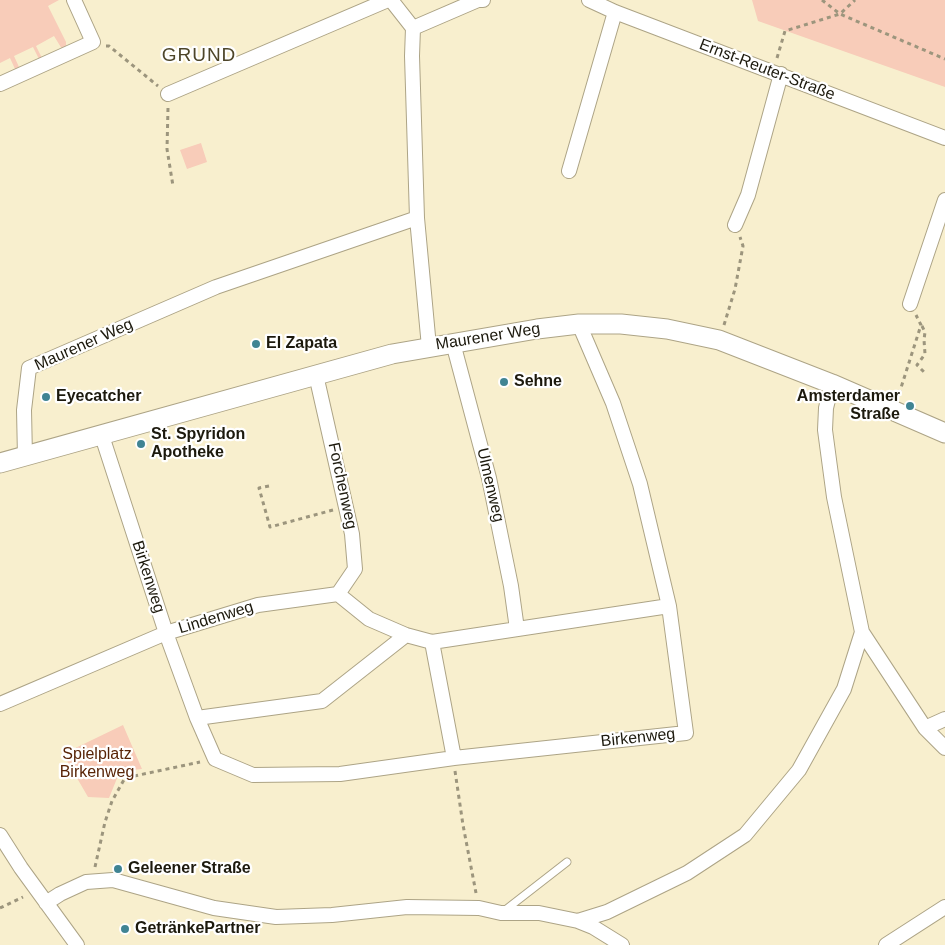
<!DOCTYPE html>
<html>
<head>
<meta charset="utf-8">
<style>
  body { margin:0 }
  canvas { display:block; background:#f8efce }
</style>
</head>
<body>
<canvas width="945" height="945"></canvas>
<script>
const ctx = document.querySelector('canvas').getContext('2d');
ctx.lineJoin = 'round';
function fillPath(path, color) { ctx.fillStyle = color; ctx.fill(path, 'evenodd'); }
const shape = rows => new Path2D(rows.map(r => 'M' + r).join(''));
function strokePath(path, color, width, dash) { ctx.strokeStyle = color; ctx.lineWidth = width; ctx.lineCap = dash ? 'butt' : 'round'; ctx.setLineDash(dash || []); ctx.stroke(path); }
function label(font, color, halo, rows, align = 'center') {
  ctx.font = font + ' Helvetica,sans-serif'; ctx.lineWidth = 4.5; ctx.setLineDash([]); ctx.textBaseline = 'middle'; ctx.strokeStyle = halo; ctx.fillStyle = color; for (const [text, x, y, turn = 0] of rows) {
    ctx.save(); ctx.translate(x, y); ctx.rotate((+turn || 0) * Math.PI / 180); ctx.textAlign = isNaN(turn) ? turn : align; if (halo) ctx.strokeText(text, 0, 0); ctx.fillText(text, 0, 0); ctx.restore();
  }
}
fillPath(shape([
  [0,0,59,0,48,6,66,42,66,47,62,49,54,36,36,46,42,58,39,59,33,47,14,56,19,67,18,68,15,69,10,58,0,63],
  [752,0,945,0,945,87,758,21],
  [201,143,207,162,187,169,180,150],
  [123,725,142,769,120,771,109,798,88,797,63,754]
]), '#f8ccb9');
const lane = shape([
  [504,911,567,862]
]);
const street = shape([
  [391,0,413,28,412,56,417,218,429,347],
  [589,0,615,12,945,138],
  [413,28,478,0,483,0],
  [0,84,93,42,74,0],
  [168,94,388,0],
  [569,171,615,12],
  [735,225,748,195,781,74],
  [910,304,945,200],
  [453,343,489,478,511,586,517,629],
  [316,375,352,534,355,569,338,594],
  [832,384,826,408,825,430,834,497,862,632,925,728,945,748],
  [102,436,166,633,197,718,215,759,253,775,340,774,454,758,686,733,669,606,640,484,613,403,579,324],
  [25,457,24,410,29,368,216,287,417,218],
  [432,642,454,758],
  [0,704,166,633,258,605,338,594,369,619,406,635,432,642,669,606],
  [197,718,322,701,406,635],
  [925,728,945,719],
  [0,835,21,868,77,945],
  [46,903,60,894,86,882,113,880,214,908,276,917,332,915,407,907,479,908,501,913,539,913,578,921,593,927,622,945],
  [578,921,607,912,687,873,745,835,799,770,844,689,862,632],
  [886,945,945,907]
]);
const secondary = shape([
  [0,463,392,354,537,329,579,324,621,324,667,329,719,340,832,384,945,433]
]);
strokePath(lane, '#ada486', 9);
strokePath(street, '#ada486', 16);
strokePath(secondary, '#ada486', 21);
strokePath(shape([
  [822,0,840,14,945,59],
  [106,46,109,46,158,86],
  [777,58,785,31,840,14,855,0],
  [168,108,167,149,173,186],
  [724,325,735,289,743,246,740,237],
  [922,326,925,332,924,340,925,354,917,365,925,373,926,372],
  [899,394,921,325,916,315],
  [269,486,259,488,270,527,333,510],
  [455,771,463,825,476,893],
  [95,867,105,822,112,801,125,778,200,762],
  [0,908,23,897]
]), '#9c957d', 3, [4, 4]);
strokePath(lane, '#fff', 7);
strokePath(street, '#fff', 14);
strokePath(secondary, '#fff', 19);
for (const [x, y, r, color] of [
  [256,344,5,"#408493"],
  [504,382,5,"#408493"],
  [46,397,5,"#408493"],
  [910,406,5,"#408493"],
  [141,444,5,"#408493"],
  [118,869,5,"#408493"],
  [125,929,5,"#408493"]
]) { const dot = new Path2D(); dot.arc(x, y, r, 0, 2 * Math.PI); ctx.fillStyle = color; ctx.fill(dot); strokePath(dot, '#fff', 2); }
label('16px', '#1c190d', '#fff', [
  ["Ernst-Reuter-Straße",767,70,21],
  ["Maurener Weg",488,337,-9],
  ["Maurener Weg",84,345,-24],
  ["Ulmenweg",490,485,77],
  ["Forchenweg",342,486,78],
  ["Birkenweg",148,577,72],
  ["Lindenweg",216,618,-17],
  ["Birkenweg",638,738,-6]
]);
label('bold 16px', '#1c190d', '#fff', [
  ["El Zapata",266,344],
  ["Sehne",514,382],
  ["Eyecatcher",56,397],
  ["Amsterdamer",900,397,"right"],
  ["Straße",900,415,"right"],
  ["St. Spyridon",151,435],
  ["Apotheke",151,453],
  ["Geleener Straße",128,869],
  ["GetränkePartner",135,929]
], 'left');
label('16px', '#582407', '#fff', [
  ["Spielplatz",97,755],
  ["Birkenweg",97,773]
]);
ctx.letterSpacing = '1px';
label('19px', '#4e462a', '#fff', [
  ["GRUND",199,56]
]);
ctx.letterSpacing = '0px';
</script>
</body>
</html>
